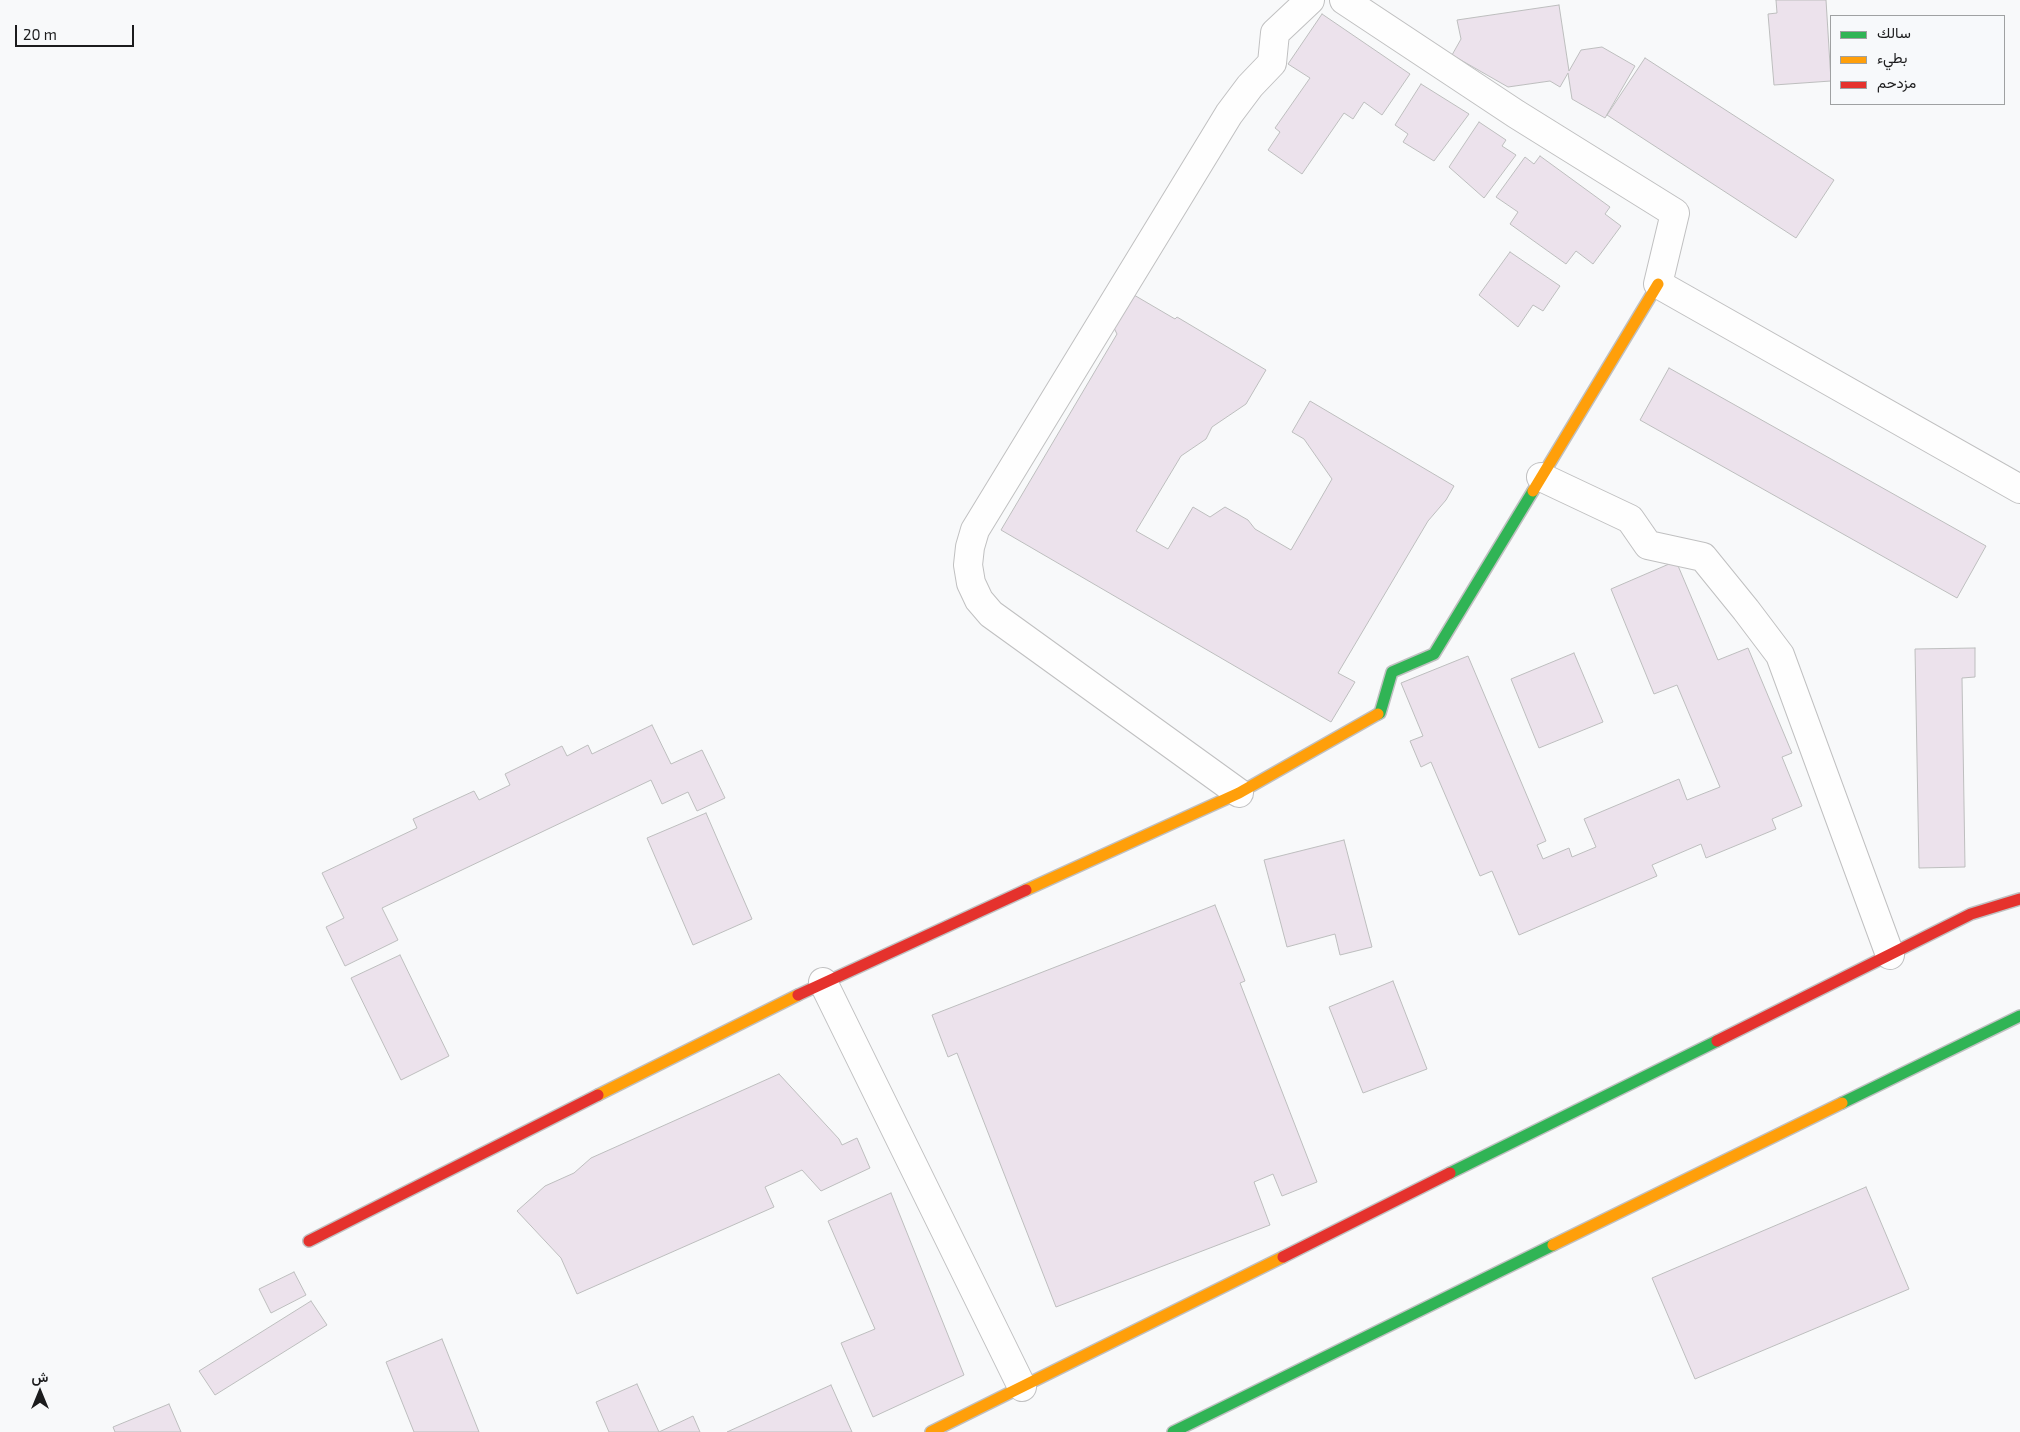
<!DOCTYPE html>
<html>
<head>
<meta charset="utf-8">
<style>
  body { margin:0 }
  #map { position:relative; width:2020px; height:1432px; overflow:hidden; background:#f8f9fa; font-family:"Exo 2",Vazirmatn,sans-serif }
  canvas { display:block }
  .legend { position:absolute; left:1830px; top:15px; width:175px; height:90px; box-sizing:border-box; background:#f7f9fb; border:1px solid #9fa1a2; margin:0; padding:6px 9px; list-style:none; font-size:15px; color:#1c1c1d }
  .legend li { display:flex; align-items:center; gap:10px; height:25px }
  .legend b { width:25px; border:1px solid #9fa1a2 }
  .north { position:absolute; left:15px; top:1367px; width:50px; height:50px; -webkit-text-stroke:4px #f7f9fb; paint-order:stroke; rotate:0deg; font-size:14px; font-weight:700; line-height:20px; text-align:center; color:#1c1c1d }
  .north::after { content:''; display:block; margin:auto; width:18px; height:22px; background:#1c1c1d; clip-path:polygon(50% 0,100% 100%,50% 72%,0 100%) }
  .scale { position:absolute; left:15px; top:25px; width:119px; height:22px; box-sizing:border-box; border:2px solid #1c1c1d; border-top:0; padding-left:6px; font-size:15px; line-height:18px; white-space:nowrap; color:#1c1c1d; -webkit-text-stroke:4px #f7f9fb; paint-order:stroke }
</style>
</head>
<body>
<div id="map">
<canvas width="2020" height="1432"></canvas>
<ul class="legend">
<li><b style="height:6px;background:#30b455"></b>سالك</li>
<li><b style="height:6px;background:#ff9f0a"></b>بطيء</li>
<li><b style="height:6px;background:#e5322d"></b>مزدحم</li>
</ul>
<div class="north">ش</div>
<div class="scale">20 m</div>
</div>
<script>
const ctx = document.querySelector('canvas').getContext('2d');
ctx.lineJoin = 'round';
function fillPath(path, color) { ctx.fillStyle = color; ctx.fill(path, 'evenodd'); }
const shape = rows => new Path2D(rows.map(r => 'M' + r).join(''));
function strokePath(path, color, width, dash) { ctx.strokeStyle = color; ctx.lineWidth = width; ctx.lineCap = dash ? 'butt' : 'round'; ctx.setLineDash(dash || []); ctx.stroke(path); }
const building = shape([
  [1776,0,1826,0,1831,81,1774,85,1768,14,1777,13,1776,0],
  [1559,5,1569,71,1581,50,1602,47,1635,66,1605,118,1572,99,1568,73,1560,87,1550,81,1508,87,1452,55,1461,39,1457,20,1559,5],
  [1322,14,1410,74,1382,115,1364,102,1353,119,1344,113,1302,174,1268,150,1280,132,1275,128,1310,78,1288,64,1322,14],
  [1645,58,1834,180,1796,238,1607,115,1645,58],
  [1421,84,1469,114,1434,161,1403,142,1408,134,1395,125,1421,84],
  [1479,122,1506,140,1502,146,1516,155,1484,198,1449,167,1479,122],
  [1540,156,1610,207,1605,214,1621,226,1593,264,1576,251,1566,264,1510,224,1518,212,1496,197,1525,157,1534,164,1540,156],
  [1510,252,1560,286,1543,311,1533,305,1518,327,1479,295,1510,252],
  [1134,295,1175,319,1177,317,1266,370,1246,404,1212,427,1206,439,1181,456,1136,531,1168,549,1193,507,1210,517,1225,507,1248,520,1255,529,1291,550,1332,479,1304,439,1292,432,1310,401,1454,486,1446,500,1428,521,1338,673,1355,682,1331,722,1001,530,1117,334,1114,328,1134,295],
  [1669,368,1986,546,1957,598,1640,420,1669,368],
  [1676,561,1718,660,1748,648,1792,753,1782,757,1802,806,1772,819,1776,829,1706,858,1701,844,1652,865,1657,876,1519,935,1492,871,1480,876,1431,762,1421,767,1410,741,1423,736,1401,683,1468,656,1546,841,1537,845,1543,859,1569,848,1572,857,1596,847,1584,819,1679,779,1687,800,1720,787,1677,685,1654,694,1611,589,1676,561],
  [1975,648,1975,677,1962,678,1965,867,1919,868,1915,649,1975,648],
  [1574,653,1603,722,1539,748,1511,679,1574,653],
  [652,725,671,764,702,750,725,798,697,811,688,792,662,804,651,780,382,908,398,940,345,966,326,927,344,918,322,873,417,828,413,819,474,791,479,800,510,785,505,774,562,746,567,756,588,745,592,754,652,725],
  [706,813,752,919,693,945,647,838,706,813],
  [1344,840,1372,947,1340,955,1335,934,1287,947,1264,860,1344,840],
  [1215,905,1245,981,1240,983,1317,1182,1282,1196,1273,1174,1254,1182,1270,1225,1056,1307,957,1053,948,1057,932,1015,1215,905],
  [400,955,449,1056,401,1080,351,978,400,955],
  [1393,981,1427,1069,1363,1093,1329,1007,1393,981],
  [779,1074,839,1139,842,1145,857,1138,870,1168,821,1191,802,1170,765,1187,774,1207,577,1294,561,1258,517,1211,545,1186,574,1173,591,1158,779,1074],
  [1866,1187,1909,1289,1695,1379,1652,1278,1866,1187],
  [891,1193,964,1375,873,1417,841,1343,875,1329,828,1221,891,1193],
  [294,1272,306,1295,271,1313,259,1289,294,1272],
  [311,1301,327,1325,215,1395,199,1371,311,1301],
  [442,1339,479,1432,414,1432,386,1362,442,1339],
  [637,1384,659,1432,693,1416,700,1432,609,1432,596,1402,637,1384],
  [831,1385,852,1432,727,1432,831,1385],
  [169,1404,181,1432,115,1432,113,1427,169,1404]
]);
fillPath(building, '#ece2ec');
strokePath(building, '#bdbebe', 1);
const street = shape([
  [1344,0,1516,114,1675,213,1658,284,2020,489],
  [1541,477,1630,519,1648,545,1703,557,1746,610,1780,655,1890,955],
  [1239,793,991,614,979,600,971,583,968,565,970,547,975,530,1229,114,1250,86,1272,63,1275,33,1310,0],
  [823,982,1022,1387]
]);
const fast = shape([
  [1378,714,1380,713,1392,672,1434,654,1533,491],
  [1842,1103,2020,1016],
  [1450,1173,1717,1041],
  [1173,1432,1553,1245]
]);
const slow = shape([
  [1533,491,1658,284],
  [1026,890,1239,793,1378,714],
  [598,1095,798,995],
  [1553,1245,1842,1103],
  [931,1432,1283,1257]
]);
const jam = shape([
  [798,995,1026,890],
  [1717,1041,1971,914,2020,899],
  [309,1241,598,1095],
  [1283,1257,1450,1173]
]);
strokePath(street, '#c0c0c1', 30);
strokePath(fast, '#c0c0c1', 14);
strokePath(slow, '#c0c0c1', 14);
strokePath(jam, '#c0c0c1', 14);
strokePath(street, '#fefefe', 28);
strokePath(fast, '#30b455', 11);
strokePath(slow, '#ff9f0a', 11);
strokePath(jam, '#e5322d', 11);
</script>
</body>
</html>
